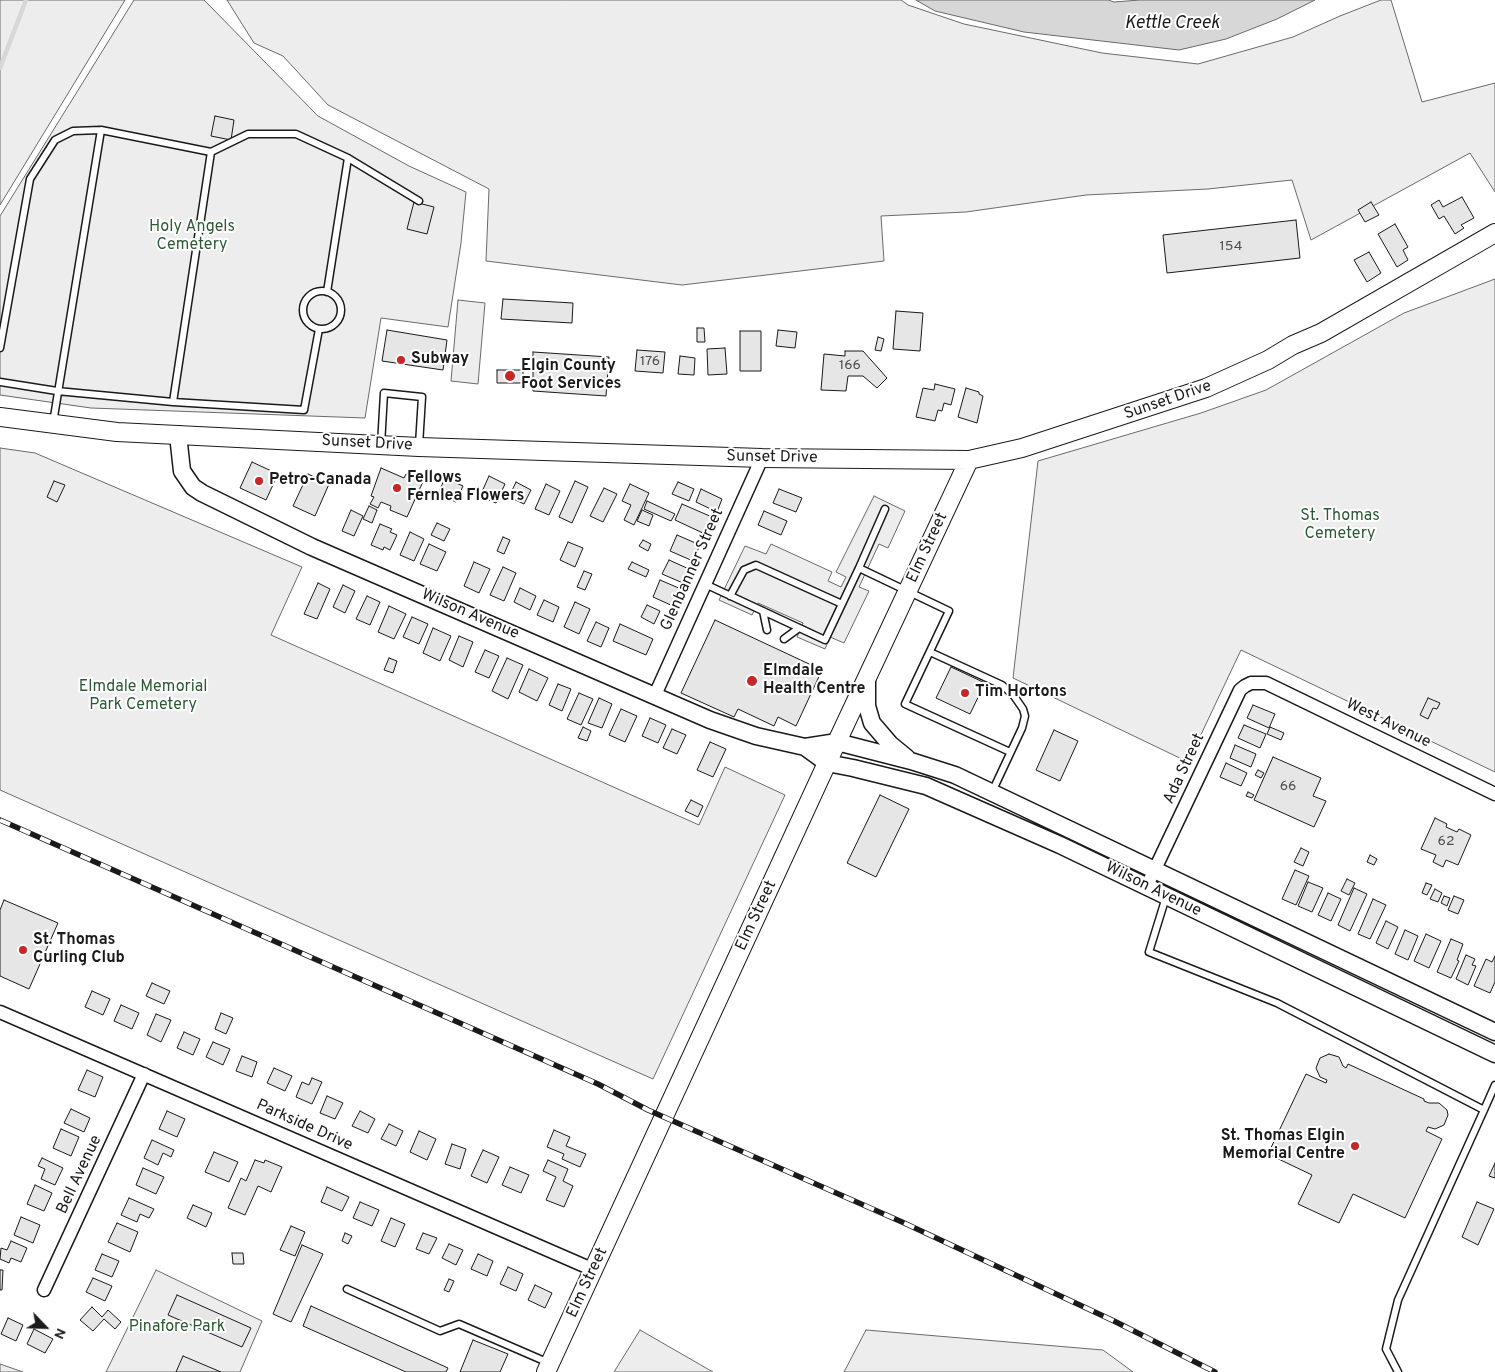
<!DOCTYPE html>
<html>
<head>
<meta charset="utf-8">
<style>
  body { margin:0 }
  #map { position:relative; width:1495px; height:1372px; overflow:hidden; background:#fff; font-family:Overpass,sans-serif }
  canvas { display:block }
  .north { position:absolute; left:20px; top:1302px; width:50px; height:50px; -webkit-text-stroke:4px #fff; paint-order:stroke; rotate:114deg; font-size:14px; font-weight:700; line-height:20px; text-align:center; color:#1a1a1a }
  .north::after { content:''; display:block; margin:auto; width:18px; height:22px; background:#1a1a1a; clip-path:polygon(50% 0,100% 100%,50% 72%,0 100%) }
</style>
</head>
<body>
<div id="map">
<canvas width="1495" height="1372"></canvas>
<div class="north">N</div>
</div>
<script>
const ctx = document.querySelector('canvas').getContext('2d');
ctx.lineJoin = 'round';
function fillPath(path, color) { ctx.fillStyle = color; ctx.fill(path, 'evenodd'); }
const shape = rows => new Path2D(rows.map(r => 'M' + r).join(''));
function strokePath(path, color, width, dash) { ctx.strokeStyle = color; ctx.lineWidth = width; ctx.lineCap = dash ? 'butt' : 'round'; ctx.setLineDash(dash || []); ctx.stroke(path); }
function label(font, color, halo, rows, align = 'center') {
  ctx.font = font + ' Overpass,sans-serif'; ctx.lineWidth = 4; ctx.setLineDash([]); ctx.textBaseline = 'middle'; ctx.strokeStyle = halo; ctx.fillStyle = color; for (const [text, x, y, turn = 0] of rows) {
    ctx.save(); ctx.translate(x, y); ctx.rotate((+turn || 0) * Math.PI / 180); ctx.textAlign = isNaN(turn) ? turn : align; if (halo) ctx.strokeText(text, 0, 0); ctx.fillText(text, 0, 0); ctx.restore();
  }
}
const built = shape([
  [0,0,125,0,0,205,0,0],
  [134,0,204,0,318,116,409,166,466,192,461,243,448,327,381,318,365,418,91,408,0,395,0,216,134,0],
  [227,0,901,0,908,5,964,24,1102,53,1198,64,1293,37,1340,16,1381,0,1391,0,1422,102,1495,83,1495,192,1470,153,1311,240,1292,180,1208,189,1086,195,966,212,881,216,884,261,682,285,486,261,489,189,328,105,283,56,254,43,227,0],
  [1495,279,1495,772,1241,650,1188,762,1013,678,1038,461,1201,413,1266,390,1404,313,1495,279],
  [458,300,485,303,478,384,451,381,458,300],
  [0,448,35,453,302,567,271,635,699,825,725,767,785,795,653,1079,0,790,0,448],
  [874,496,905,511,888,548,879,544,859,587,869,591,844,643,830,637,825,649,797,637,803,623,758,603,752,615,719,600,745,546,766,554,771,544,832,572,828,581,841,587,846,577,836,572,874,496],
  [156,1270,262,1321,240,1372,106,1372,156,1270],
  [640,1330,713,1372,614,1372,640,1330],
  [866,1330,1103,1350,1133,1372,844,1372,866,1330],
  [0,1364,23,1372,0,1372,0,1364]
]);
fillPath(built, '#ededed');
strokePath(built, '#6a6a6a', 1);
const water = shape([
  [916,0,1108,0,1114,2,1140,0,1315,0,1277,19,1226,39,1179,50,1024,32,935,11,916,0]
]);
fillPath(water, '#d7d7d7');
strokePath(water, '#6a6a6a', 1);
strokePath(shape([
  [0,68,26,0]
]), '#d7d7d7', 4.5);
const building = shape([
  [215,116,234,120,231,140,211,136,215,116],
  [1462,197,1474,218,1461,225,1464,228,1455,234,1444,216,1439,219,1431,205,1439,200,1443,207,1462,197],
  [414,202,434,207,427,234,407,229,414,202],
  [1371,202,1379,215,1365,222,1358,210,1371,202],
  [1296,220,1300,258,1167,273,1163,235,1296,220],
  [1395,224,1408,247,1403,250,1408,260,1397,267,1378,234,1395,224],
  [1369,252,1381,273,1367,282,1354,260,1369,252],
  [503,299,573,303,572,323,501,319,503,299],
  [896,311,923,313,920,351,893,349,896,311],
  [697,328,704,328,705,342,697,342,697,328],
  [387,330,447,340,443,370,382,361,387,330],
  [778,330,797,332,795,348,776,346,778,330],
  [740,331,761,331,761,371,740,371,740,331],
  [878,337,884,339,881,351,875,350,878,337],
  [725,348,727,374,708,375,707,349,725,348],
  [637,350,665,352,663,373,635,371,637,350],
  [845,351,863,351,887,378,877,388,863,376,848,376,846,391,821,390,824,354,845,356,845,351],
  [533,352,609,357,606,396,533,391,533,352],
  [680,356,695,358,694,375,678,374,680,356],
  [497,370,523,370,523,383,497,383,497,370],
  [935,384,955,389,951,405,944,403,942,411,938,410,935,421,916,417,923,388,934,390,935,384],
  [966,388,979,392,979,394,983,396,977,423,958,417,966,388],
  [252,462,278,474,266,500,240,488,252,462],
  [381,468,404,478,406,474,426,475,407,517,390,510,391,506,381,502,378,508,370,504,374,497,371,496,381,468],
  [308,474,329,484,315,516,293,506,308,474],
  [489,476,505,484,496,503,480,496,489,476],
  [445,478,463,486,456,502,438,494,445,478],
  [54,481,65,485,57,502,47,497,54,481],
  [575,481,588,487,572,523,559,517,575,481],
  [516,482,531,490,524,504,509,497,516,482],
  [678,482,694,489,689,501,672,494,678,482],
  [546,484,560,491,549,515,535,509,546,484],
  [630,484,649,493,634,525,624,520,631,505,622,501,630,484],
  [604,488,617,494,603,522,590,516,604,488],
  [701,489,722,499,717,512,696,502,701,489],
  [779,489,802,498,796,512,773,503,779,489],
  [647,501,675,514,671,521,644,509,647,501],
  [682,504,712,517,705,534,675,520,682,504],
  [369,506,377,510,372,523,363,519,369,506],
  [351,510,363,516,354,536,342,531,351,510],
  [642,510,653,515,649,526,637,521,642,510],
  [764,511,787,521,781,535,758,525,764,511],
  [437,523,450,529,444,541,431,535,437,523],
  [380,524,392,529,390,532,397,535,390,550,384,547,383,550,371,545,380,524],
  [410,532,424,539,414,561,400,555,410,532],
  [677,535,700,545,693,561,670,551,677,535],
  [503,537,510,540,504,554,497,551,503,537],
  [643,540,651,544,648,551,639,546,643,540],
  [568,542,583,548,575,567,560,560,568,542],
  [429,544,446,552,437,571,420,564,429,544],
  [669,560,689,569,683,583,662,574,669,560],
  [474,562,490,569,479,593,464,586,474,562],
  [632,562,649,570,646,577,628,569,632,562],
  [503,567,516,573,504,601,490,595,503,567],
  [584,571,592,574,585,590,577,587,584,571],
  [660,580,681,589,673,606,653,597,660,580],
  [318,583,330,589,317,619,304,614,318,583],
  [343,585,355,591,345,613,333,607,343,585],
  [520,588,536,596,530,610,514,602,520,588],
  [367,596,380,602,370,625,356,619,367,596],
  [544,600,559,607,553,622,537,615,544,600],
  [575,602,590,609,579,634,564,627,575,602],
  [647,605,660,611,654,624,641,617,647,605],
  [389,606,406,614,394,639,378,632,389,606],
  [412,617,428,624,419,644,403,637,412,617],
  [715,620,822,670,796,726,778,717,774,726,738,709,734,717,681,693,715,620],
  [596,622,609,628,601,647,587,641,596,622],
  [620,624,653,639,646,655,613,641,620,624],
  [433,628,451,636,440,661,423,653,433,628],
  [459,636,473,642,463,667,449,660,459,636],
  [485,650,499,656,489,678,475,672,485,650],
  [389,658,397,661,393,673,384,670,389,658],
  [507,658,523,665,508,699,492,691,507,658],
  [951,667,985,683,970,714,936,698,951,667],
  [529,669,548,678,537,701,519,692,529,669],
  [558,684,571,689,562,711,549,705,558,684],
  [579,693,593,699,581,725,567,719,579,693],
  [599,698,612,704,602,728,588,723,599,698],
  [1428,698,1440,703,1437,709,1433,708,1428,719,1420,715,1428,698],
  [1253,705,1275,714,1269,728,1247,718,1253,705],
  [621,709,637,716,625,742,609,735,621,709],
  [650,718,666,725,658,743,642,736,650,718],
  [1244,725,1266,734,1260,748,1238,738,1244,725],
  [583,727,591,731,587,741,578,738,583,727],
  [1270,727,1284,733,1281,740,1267,734,1270,727],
  [672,729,686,735,677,754,663,748,672,729],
  [1054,730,1078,741,1060,781,1036,770,1054,730],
  [710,742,726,749,713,777,697,770,710,742],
  [1235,745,1256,754,1251,767,1230,758,1235,745],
  [1273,757,1321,778,1313,796,1326,801,1314,827,1254,800,1273,757],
  [1226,763,1247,773,1241,786,1220,777,1226,763],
  [1258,770,1264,773,1261,778,1255,775,1258,770],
  [1248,792,1254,795,1252,798,1246,796,1248,792],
  [880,795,909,809,876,877,847,863,880,795],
  [691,800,703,806,698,817,685,811,691,800],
  [1435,818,1447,824,1446,827,1457,832,1459,829,1471,835,1458,865,1446,860,1443,867,1433,862,1436,855,1421,849,1435,818],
  [1301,848,1309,852,1303,866,1294,862,1301,848],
  [1370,855,1377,859,1374,865,1367,862,1370,855],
  [1295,870,1309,876,1296,905,1282,899,1295,870],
  [1347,879,1355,883,1349,895,1341,891,1347,879],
  [1308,882,1323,888,1312,912,1298,906,1308,882],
  [1426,883,1432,885,1427,895,1422,893,1426,883],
  [1354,888,1367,894,1350,931,1338,925,1354,888],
  [1435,889,1442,893,1438,902,1430,899,1435,889],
  [1328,893,1341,899,1331,921,1318,915,1328,893],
  [1444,896,1450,898,1447,906,1441,903,1444,896],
  [1454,896,1464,900,1458,914,1448,910,1454,896],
  [1373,899,1386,905,1370,939,1358,934,1373,899],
  [4,900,58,923,29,989,0,976,0,910,4,900],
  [1386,921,1398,927,1388,949,1376,943,1386,921],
  [1405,930,1418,936,1408,960,1395,954,1405,930],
  [1426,934,1441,941,1429,968,1414,961,1426,934],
  [1451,939,1463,944,1457,960,1459,961,1451,978,1437,972,1451,939],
  [1466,955,1475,959,1472,965,1476,966,1468,985,1456,979,1466,955],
  [1495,956,1495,982,1490,993,1474,986,1486,959,1492,962,1495,956],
  [152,983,170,991,164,1004,146,996,152,983],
  [92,991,110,999,103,1015,85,1007,92,991],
  [121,1005,139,1013,132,1029,114,1021,121,1005],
  [221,1013,233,1018,226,1034,215,1029,221,1013],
  [156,1014,171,1020,161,1042,147,1035,156,1014],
  [184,1032,200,1039,193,1055,177,1048,184,1032],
  [213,1042,230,1049,223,1065,206,1057,213,1042],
  [1329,1054,1339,1057,1343,1066,1346,1068,1348,1064,1424,1099,1424,1101,1429,1103,1439,1103,1447,1110,1448,1115,1444,1125,1435,1129,1428,1127,1426,1131,1442,1139,1405,1218,1353,1194,1339,1223,1298,1204,1312,1175,1268,1154,1306,1074,1326,1083,1327,1080,1320,1077,1316,1068,1320,1058,1329,1054],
  [242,1056,257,1062,252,1077,236,1071,242,1056],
  [274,1068,292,1076,285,1091,267,1083,274,1068],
  [87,1070,103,1077,95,1097,78,1090,87,1070],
  [312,1078,322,1082,312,1104,296,1097,302,1082,309,1085,312,1078],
  [327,1096,343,1103,335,1119,320,1113,327,1096],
  [71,1109,90,1118,84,1132,64,1123,71,1109],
  [167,1111,185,1119,177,1137,159,1129,167,1111],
  [360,1111,375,1119,368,1133,352,1126,360,1111],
  [389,1124,403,1131,396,1146,381,1139,389,1124],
  [61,1129,79,1137,71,1156,53,1148,61,1129],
  [554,1130,570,1137,566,1146,586,1154,580,1167,562,1159,564,1154,547,1147,554,1130],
  [419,1131,436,1139,427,1160,410,1152,419,1131],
  [152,1140,174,1150,171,1157,163,1153,158,1165,144,1158,152,1140],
  [452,1144,466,1149,460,1169,445,1164,452,1144],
  [483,1150,499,1157,487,1183,471,1176,483,1150],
  [214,1152,238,1162,229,1182,205,1172,214,1152],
  [42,1158,63,1168,55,1185,41,1179,45,1169,38,1166,42,1158],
  [255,1160,264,1163,265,1160,282,1167,271,1192,258,1186,245,1215,228,1208,241,1178,246,1181,255,1160],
  [548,1160,568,1169,563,1181,573,1186,564,1207,546,1200,556,1177,543,1171,548,1160],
  [1495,1163,1495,1178,1489,1176,1495,1163],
  [510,1167,529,1175,521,1193,502,1185,510,1167],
  [143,1168,164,1177,156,1194,136,1185,143,1168],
  [35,1185,52,1193,44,1211,27,1204,35,1185],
  [327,1187,349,1197,342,1211,321,1202,327,1187],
  [129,1198,154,1209,149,1218,140,1214,137,1222,121,1215,129,1198],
  [360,1202,379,1210,372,1226,353,1218,360,1202],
  [1477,1202,1494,1209,1478,1245,1462,1237,1477,1202],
  [193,1205,212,1213,206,1227,187,1218,193,1205],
  [21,1217,40,1225,33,1243,14,1235,21,1217],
  [391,1218,405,1224,395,1247,381,1241,391,1218],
  [117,1223,138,1232,130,1252,108,1242,117,1223],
  [291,1226,305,1232,295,1256,280,1250,291,1226],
  [345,1233,352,1236,348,1244,342,1241,345,1233],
  [423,1233,437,1238,429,1254,416,1249,423,1233],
  [11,1241,27,1248,21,1262,11,1258,9,1263,0,1259,1,1248,7,1250,11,1241],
  [449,1244,463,1250,456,1265,442,1258,449,1244],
  [302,1245,323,1254,291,1322,273,1314,302,1245],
  [232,1253,243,1253,244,1264,233,1264,232,1253],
  [102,1254,119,1261,112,1277,95,1270,102,1254],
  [478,1254,493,1261,487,1276,471,1269,478,1254],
  [508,1267,523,1274,516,1291,500,1284,508,1267],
  [0,1270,3,1270,2,1290,0,1290,0,1270],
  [93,1278,112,1286,105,1301,86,1292,93,1278],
  [449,1279,454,1281,449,1292,444,1290,449,1279],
  [535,1285,552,1293,545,1308,528,1300,535,1285],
  [177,1295,251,1328,242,1347,168,1315,177,1295],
  [311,1306,448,1368,446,1372,406,1372,303,1326,311,1306],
  [92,1307,102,1317,108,1310,121,1322,115,1329,104,1319,93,1331,80,1320,92,1307],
  [8,1318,23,1325,16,1341,1,1334,8,1318],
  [34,1329,53,1339,45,1353,27,1344,34,1329],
  [473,1340,508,1354,500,1372,460,1372,473,1340],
  [183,1356,221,1372,176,1372,183,1356]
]);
fillPath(building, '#e6e6e6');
strokePath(building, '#1a1a1a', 1);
const service = shape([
  '303 310a19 19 0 1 1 38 0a19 19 0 1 1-38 0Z',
  [327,292,348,158],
  [0,348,30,179,55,140,73,131,101,130,211,152,248,134,296,134,348,158,419,201],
  [0,382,57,391,173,402,304,410,319,329],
  [173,402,211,152],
  [53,423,101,130],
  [381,445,384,393,422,397,419,445],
  [859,568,885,509],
  [705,584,825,640,859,568,949,611,905,704,1010,752],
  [730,596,744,570,756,565,842,604],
  [763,611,767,630],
  [784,639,799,628],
  [930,652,1002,685,1014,696,1023,709,1025,716,1022,728,992,792],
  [1166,897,1149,952,1277,1003,1484,1110,1495,1085],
  [347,1289,440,1331,459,1324,549,1363],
  [1398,1372,1386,1349,1398,1300,1484,1110]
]);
const minor = shape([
  [655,695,762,458],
  [1146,888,1240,690,1245,686,1251,683,1266,683,1495,794],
  [0,1012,594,1270],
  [44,1290,144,1074]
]);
const tertiary = shape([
  [178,435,182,471,193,487,202,493,312,547,710,720,756,736,805,747,837,742,911,761,955,775,1495,1032],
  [867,679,867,706,872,723,890,744,907,758],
  [805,747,827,763,853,768,926,786,1060,845,1495,1054]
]);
const secondary = shape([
  [0,417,117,432,419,447,762,458,969,460,1022,448,1206,388,1268,360,1293,345,1321,333,1495,233],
  [546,1372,827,763,969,460]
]);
strokePath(service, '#1a1a1a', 9);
strokePath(minor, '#1a1a1a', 15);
strokePath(tertiary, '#1a1a1a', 19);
strokePath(secondary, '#1a1a1a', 20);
strokePath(service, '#fff', 6);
strokePath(minor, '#fff', 12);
strokePath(tertiary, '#fff', 16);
strokePath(secondary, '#fff', 18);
const rail = shape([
  [0,820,598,1084,648,1110,902,1222,1114,1321,1215,1372]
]);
strokePath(rail, '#1a1a1a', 5.5);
strokePath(rail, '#fff', 4, [11]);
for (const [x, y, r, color] of [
  [401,360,5,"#c62828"],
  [510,376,6,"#c62828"],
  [259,481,5,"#c62828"],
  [397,488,5,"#c62828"],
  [752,681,6,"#c62828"],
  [965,693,5,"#c62828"],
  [23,950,5,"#c62828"],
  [1355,1146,5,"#c62828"]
]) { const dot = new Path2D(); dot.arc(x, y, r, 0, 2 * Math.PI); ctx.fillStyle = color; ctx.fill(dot); strokePath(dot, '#fff', 2); }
label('14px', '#4d4d4d', null, [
  ["154",1231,247],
  ["176",650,362],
  ["166",850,366],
  ["66",1288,787],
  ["62",1446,842]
]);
label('16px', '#2b5a34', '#fff', [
  ["Holy Angels",192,228],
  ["Cemetery",192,246],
  ["St. Thomas",1340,517],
  ["Cemetery",1340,535],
  ["Elmdale Memorial",143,688],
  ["Park Cemetery",143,706],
  ["Pinafore Park",177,1328]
]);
label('bold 16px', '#1a1a1a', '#fff', [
  ["Subway",411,360],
  ["Elgin County",521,367],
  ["Foot Services",521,385],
  ["Fellows",407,479],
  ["Fernlea Flowers",407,497],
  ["Petro-Canada",269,481],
  ["Elmdale",763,672],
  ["Health Centre",763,690],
  ["Tim Hortons",975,693],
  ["St. Thomas",33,941],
  ["Curling Club",33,959],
  ["St. Thomas Elgin",1345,1137,"right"],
  ["Memorial Centre",1345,1155,"right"]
], 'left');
label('16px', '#1a1a1a', '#fff', [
  ["Sunset Drive",1168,401,-19],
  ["Sunset Drive",367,444,3],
  ["Sunset Drive",772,458,1],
  ["Elm Street",928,548,-65],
  ["Glenbanner Street",693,570,-66],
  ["Wilson Avenue",470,615,23],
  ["West Avenue",1388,724,26],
  ["Ada Street",1185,769,-65],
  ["Wilson Avenue",1153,890,26],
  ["Elm Street",757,916,-65],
  ["Parkside Drive",304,1126,24],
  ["Bell Avenue",80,1175,-65],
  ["Elm Street",588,1283,-65]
]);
label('italic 18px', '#1a1a1a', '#fff', [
  ["Kettle Creek",1172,24]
]);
</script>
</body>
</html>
